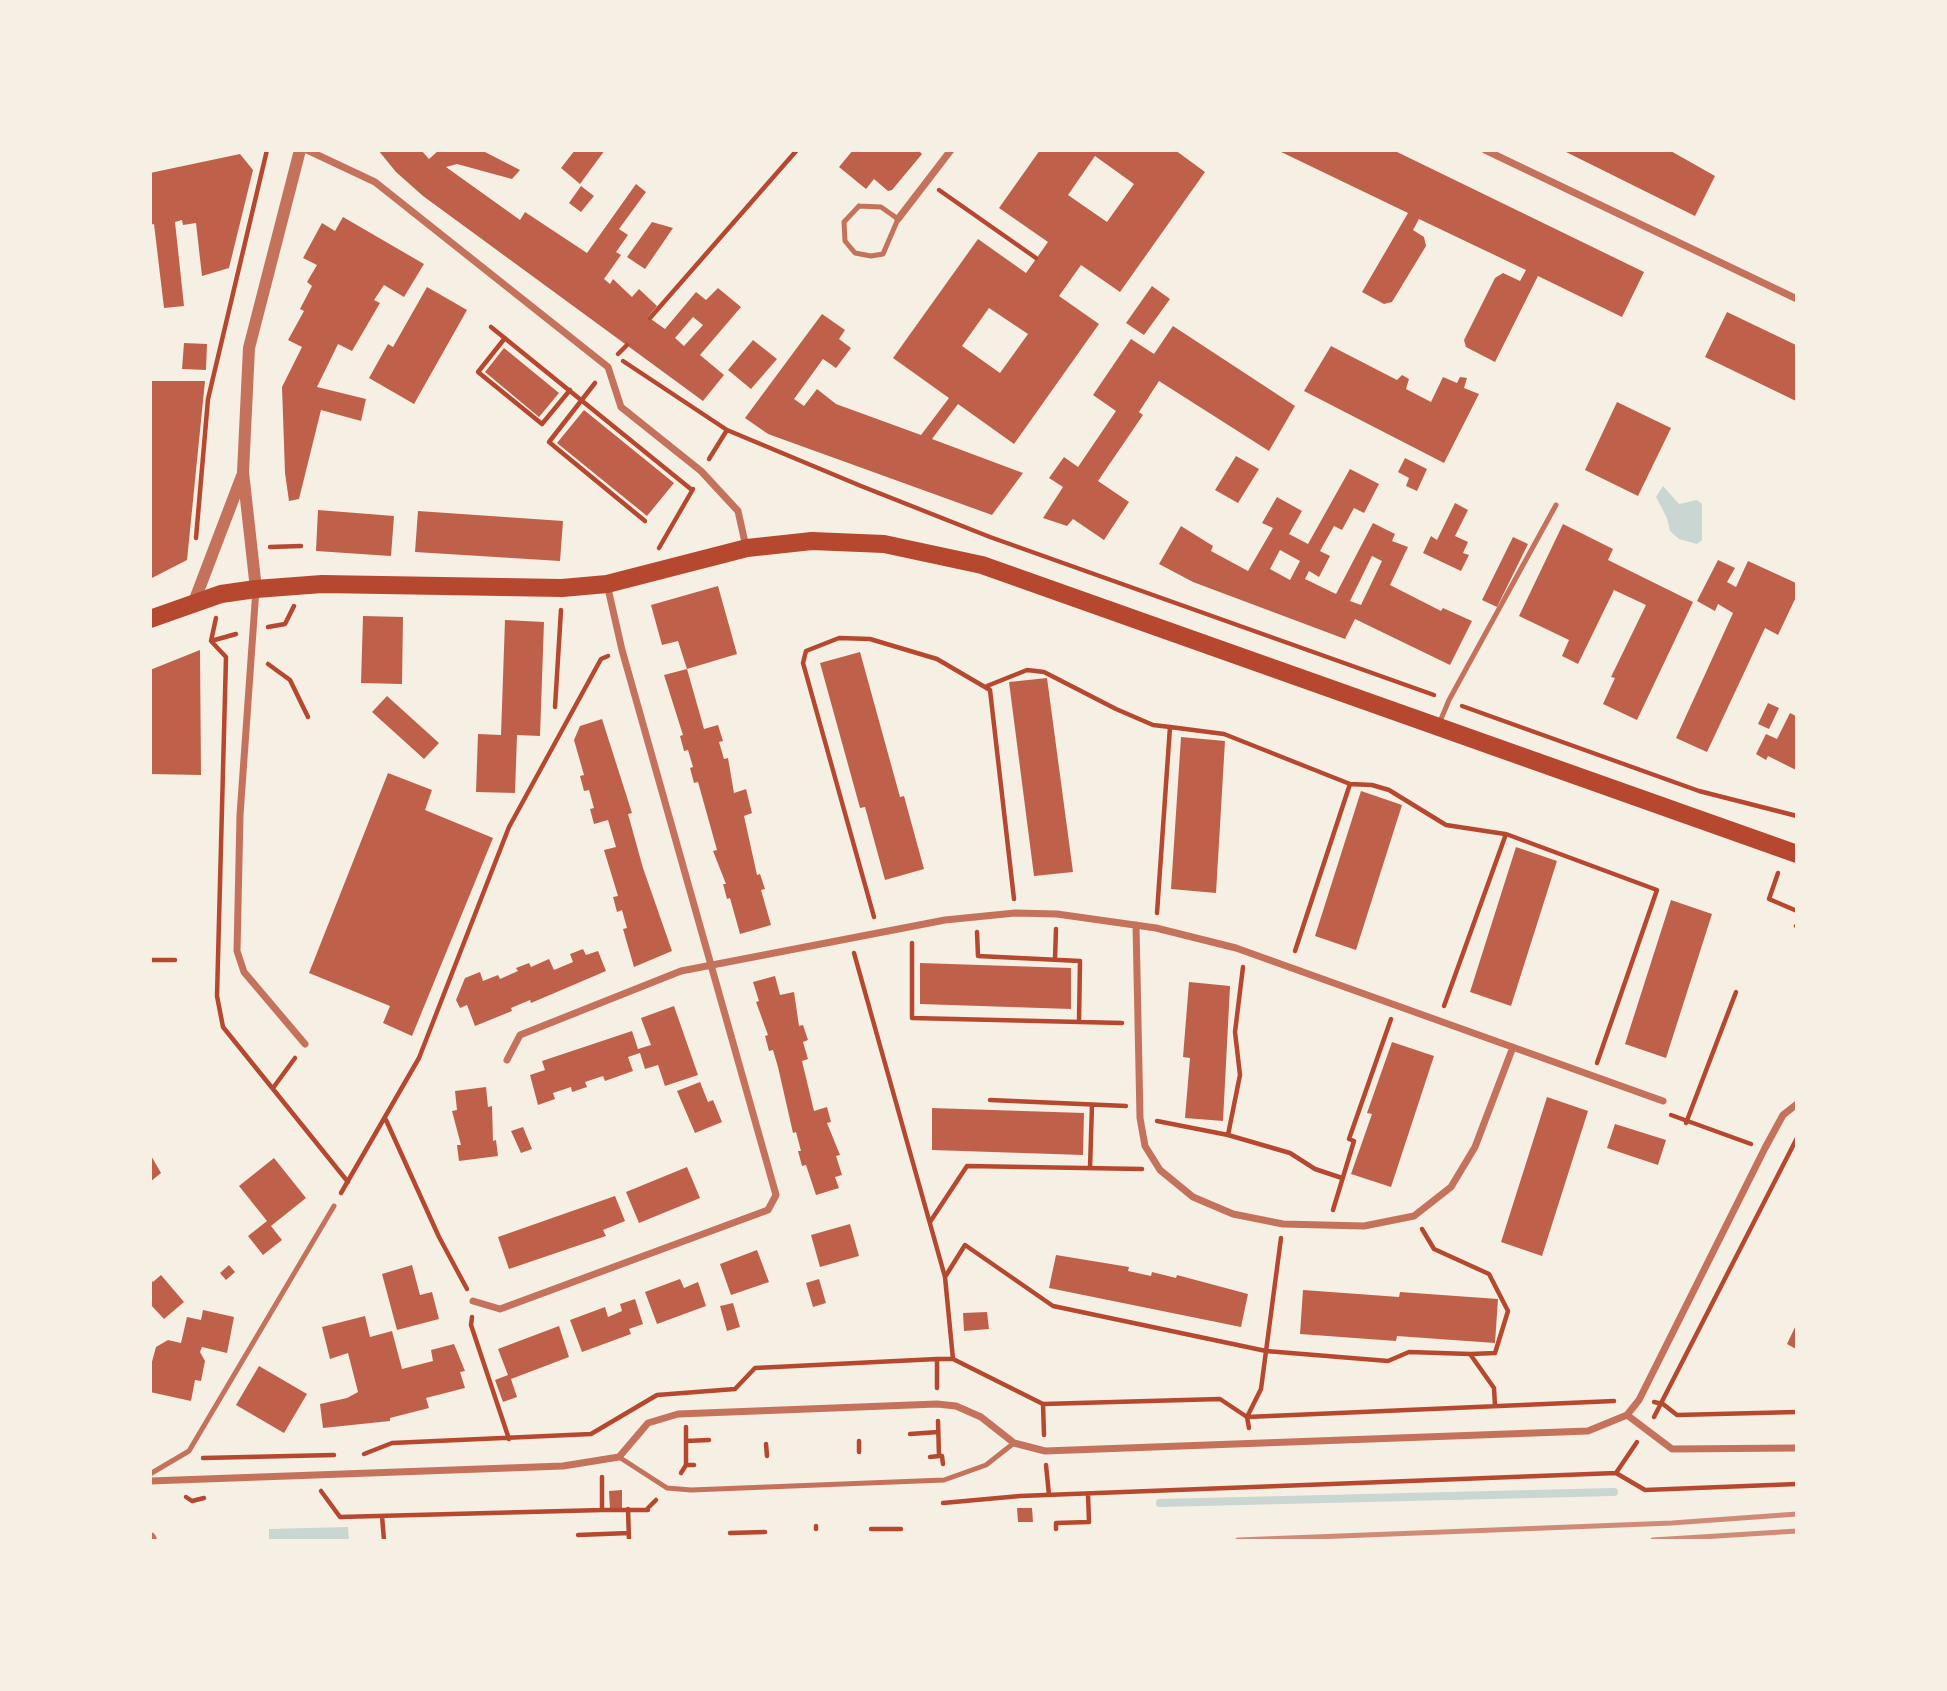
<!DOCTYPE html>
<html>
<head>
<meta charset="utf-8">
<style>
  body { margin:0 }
  #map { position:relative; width:1947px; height:1691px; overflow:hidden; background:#f6efe4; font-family:"Titillium Web",sans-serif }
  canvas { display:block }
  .frame { position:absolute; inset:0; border:152px solid #f6efe4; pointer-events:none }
</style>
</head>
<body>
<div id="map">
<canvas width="1947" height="1691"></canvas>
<div class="frame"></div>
</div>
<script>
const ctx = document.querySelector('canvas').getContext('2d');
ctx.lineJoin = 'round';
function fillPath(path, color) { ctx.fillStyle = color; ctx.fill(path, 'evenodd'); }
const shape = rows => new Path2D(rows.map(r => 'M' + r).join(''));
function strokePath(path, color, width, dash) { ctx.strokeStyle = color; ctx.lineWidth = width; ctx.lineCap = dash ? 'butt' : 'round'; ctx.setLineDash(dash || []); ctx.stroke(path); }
fillPath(shape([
  [1663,486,1679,504,1697,500,1702,504,1702,540,1697,544,1679,539,1670,531,1667,518,1656,497],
  [348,1527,349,1540,269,1540,269,1529]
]), '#c9d6d2');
strokePath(shape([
  [1160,1503,1614,1492]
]), '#c9d6d2', 8);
fillPath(shape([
  [378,150,421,150,429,159,439,150,489,150,485,152,520,170,512,179,457,164,446,167,520,220,525,212,587,253,636,184,646,192,619,229,628,235,616,252,621,255,604,279,610,284,613,279,632,297,639,289,657,306,648,317,665,329,696,292,706,300,718,288,741,307,700,355,724,375,703,401,423,196,396,172],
  [693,317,703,325,684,346,675,338],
  [575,150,605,150,580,184,561,168],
  [853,150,918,150,922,154,892,190,888,191,874,179,866,189,839,167],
  [1040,150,1175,150,1205,172,1120,292,1081,265,1059,296,1099,324,1014,444,958,404,932,439,1023,473,992,515,768,434,745,418,822,314,845,330,839,339,851,348,836,368,823,359,794,399,804,406,817,389,836,404,921,435,949,398,893,358,978,239,1026,273,1048,242,999,208],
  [1095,156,1134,184,1107,222,1068,195],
  [989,308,1028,334,1000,373,962,346],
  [1277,150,1393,150,1644,272,1622,317,1538,276,1495,362,1466,347,1464,340,1495,278,1503,273,1520,281,1526,270,1419,219,1413,230,1424,237,1426,246,1392,302,1384,304,1362,292,1408,213],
  [1562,150,1669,150,1715,176,1695,216],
  [240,154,253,170,229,268,202,276,196,223,183,225,182,220,175,222,184,306,164,308,154,224,150,225,150,173],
  [581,186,594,196,581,212,569,203],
  [343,217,424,264,404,297,384,285,374,300,380,303,352,351,338,344,317,387,366,399,361,421,321,410,299,499,289,501,285,473,282,387,302,347,288,340,304,311,300,309,312,286,307,282,317,265,303,258,322,223,335,231],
  [652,222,673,228,645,269,627,257],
  [1152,286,1170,299,1144,335,1126,323],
  [427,287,467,310,414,404,369,378,388,344,393,347],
  [1727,312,1796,345,1796,401,1705,357],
  [1173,326,1295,406,1269,451,1159,381,1139,412,1143,415,1098,481,1129,502,1104,540,1073,519,1067,526,1043,518,1063,487,1049,478,1064,457,1078,467,1116,411,1093,395,1131,339,1154,354],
  [753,340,777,359,751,389,728,370],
  [184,343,207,344,206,370,182,369],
  [1331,346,1397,380,1402,375,1409,379,1406,389,1431,402,1443,377,1457,383,1460,377,1467,378,1464,388,1479,394,1444,463,1304,391],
  [504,348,559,393,539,417,485,372],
  [150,381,205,381,187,560,150,579],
  [1617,402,1671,428,1638,496,1585,470],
  [584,410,674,483,647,516,557,443],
  [1236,456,1259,469,1238,503,1215,490],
  [1405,458,1427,469,1417,491,1406,486,1409,478,1398,472],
  [1350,469,1379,484,1364,513,1354,508,1342,530,1334,526,1320,551,1330,556,1319,577,1309,571,1305,579,1336,594,1373,523,1395,534,1392,541,1408,547,1390,585,1441,611,1443,608,1472,621,1450,665,1355,619,1345,639,1193,582,1159,564,1181,526,1213,546,1211,551,1248,571,1273,528,1262,523,1277,497,1302,511,1289,534,1308,544],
  [1280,550,1300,561,1290,580,1270,569],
  [1372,556,1382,561,1361,605,1350,601],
  [1455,503,1468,510,1455,536,1468,542,1463,553,1469,555,1461,571,1423,553,1431,536,1437,540],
  [318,510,394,516,391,556,316,551],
  [418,511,563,521,560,561,415,552],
  [1563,524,1613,549,1608,560,1693,602,1637,720,1603,704,1615,678,1611,677,1646,605,1614,590,1578,664,1562,656,1569,640,1519,616],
  [1513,537,1528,544,1497,607,1482,600],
  [1718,560,1735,568,1727,582,1736,587,1748,561,1796,583,1796,597,1778,635,1765,628,1707,752,1676,738,1733,613,1718,604,1715,611,1697,601],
  [718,586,737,654,687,669,678,641,662,645,651,605],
  [363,616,403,617,402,684,361,683],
  [505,620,544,622,540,736,517,735,515,793,476,792,478,734,501,735],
  [200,650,201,775,150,774,150,670],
  [860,652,900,797,904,796,924,869,885,880,865,807,860,808,820,663],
  [687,669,704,729,718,725,723,741,719,742,724,759,728,758,734,793,746,789,752,813,744,816,757,875,760,874,765,889,761,890,771,925,740,934,730,898,727,899,723,884,726,884,713,851,717,850,698,782,694,783,690,768,693,767,688,750,684,751,680,736,683,735,664,675],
  [1047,678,1073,872,1034,876,1009,682],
  [387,696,439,743,424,759,372,712],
  [1768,703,1779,708,1769,729,1758,724],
  [1790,713,1796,716,1796,770,1768,756,1766,760,1756,754,1766,734,1777,739],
  [602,719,632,813,628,814,643,868,672,951,634,967,623,929,627,928,622,910,617,912,613,897,618,896,604,850,616,847,608,820,594,824,590,809,594,808,589,790,584,791,580,776,584,775,574,740,580,726],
  [1181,737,1225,741,1216,893,1171,889],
  [388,773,432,790,425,810,493,838,412,1036,383,1023,390,1006,309,973],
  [1361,791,1402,805,1356,950,1315,936],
  [1516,847,1557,861,1511,1006,1470,992],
  [1671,900,1712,914,1666,1058,1625,1044],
  [583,949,586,955,598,951,606,971,531,1003,530,1000,511,1008,512,1011,475,1026,467,1005,460,1008,456,1000,465,978,480,972,483,981,498,975,500,979,518,971,516,968,529,963,531,967,549,959,554,970,573,962,570,954],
  [920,963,1071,968,1071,1009,920,1004],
  [775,976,780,995,794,992,799,1026,803,1025,808,1040,803,1042,808,1059,802,1061,814,1111,827,1107,831,1122,827,1123,840,1155,836,1156,842,1175,835,1177,839,1188,816,1195,806,1165,802,1166,798,1151,801,1151,796,1132,793,1133,778,1067,773,1050,769,1051,765,1036,768,1035,756,1002,759,1001,753,982],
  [1189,982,1230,986,1223,1121,1185,1118,1190,1058,1183,1057],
  [674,1006,698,1075,665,1086,658,1065,645,1069,640,1053,628,1057,633,1071,605,1081,603,1076,585,1082,587,1087,572,1092,571,1087,553,1093,555,1099,538,1105,530,1075,545,1070,542,1061,632,1031,638,1049,651,1045,641,1018],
  [1392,1042,1434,1056,1391,1187,1351,1174,1372,1114,1367,1113],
  [700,1082,708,1102,713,1100,722,1122,695,1133,677,1091],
  [486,1087,488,1107,492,1106,493,1141,496,1140,498,1156,459,1161,457,1145,461,1145,452,1111,457,1110,455,1091],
  [1547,1097,1588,1111,1542,1256,1501,1242],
  [932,1108,1084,1113,1083,1155,932,1150],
  [1615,1124,1666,1140,1658,1165,1607,1148],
  [523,1127,532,1149,521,1153,511,1131],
  [150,1154,161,1173,150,1182],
  [274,1158,306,1198,271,1226,282,1240,263,1255,248,1236,267,1221,239,1186],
  [687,1167,700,1198,639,1223,626,1192],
  [615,1196,625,1221,603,1230,606,1236,509,1269,498,1237],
  [850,1224,859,1256,820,1267,811,1235],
  [757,1250,769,1282,731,1295,720,1264],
  [1056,1255,1129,1267,1128,1271,1151,1276,1152,1272,1176,1278,1177,1275,1248,1294,1241,1327,1049,1288],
  [229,1265,235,1272,226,1280,220,1273],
  [412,1265,420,1295,432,1292,439,1319,397,1330,382,1274],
  [161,1275,184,1302,164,1319,150,1304,150,1279,153,1282],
  [680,1279,684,1288,698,1282,706,1306,657,1324,645,1292],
  [819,1279,826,1303,813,1307,806,1283],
  [1303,1290,1399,1297,1400,1292,1498,1299,1495,1343,1397,1336,1396,1341,1300,1334],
  [635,1299,643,1324,629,1329,631,1334,582,1352,570,1320,605,1307,608,1317,622,1311,620,1304],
  [733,1303,740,1327,727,1331,720,1306],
  [203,1310,234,1317,227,1353,202,1347,200,1352,205,1361,201,1381,195,1380,191,1401,150,1392,150,1369,156,1347,168,1340,181,1343,187,1317,201,1320],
  [987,1312,989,1329,964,1331,963,1313],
  [365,1316,370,1337,392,1331,402,1369,433,1361,431,1350,454,1344,465,1371,460,1372,465,1388,426,1398,429,1408,390,1418,390,1421,323,1428,320,1404,347,1398,358,1392,348,1353,330,1359,322,1327],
  [1796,1325,1796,1349,1787,1344],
  [559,1326,569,1357,511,1379,517,1397,503,1402,495,1380,508,1375,498,1349],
  [259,1366,307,1394,284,1433,236,1405],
  [622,1490,622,1509,610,1509,609,1491],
  [1017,1508,1032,1508,1033,1522,1018,1522]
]), '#bf614a');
strokePath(shape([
  [939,190,1036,258],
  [650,318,797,150],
  [491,327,692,490],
  [505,338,478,372,542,424,570,390],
  [618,354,627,345],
  [623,361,727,430,861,486,990,537,1434,695],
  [595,383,549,442,645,521],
  [709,459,727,430],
  [196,538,208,399,267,150],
  [270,547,301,546],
  [659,548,693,489],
  [216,618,211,641,226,657,217,996,223,1027,348,1182],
  [268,627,285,624,294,606],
  [211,641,236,634],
  [268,664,290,680,308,717],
  [987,686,1027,670,1044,672,1116,709,1153,725,1170,727],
  [1462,706,1699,791,1797,816],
  [555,707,561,610],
  [1350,784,1372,785,1389,790,1446,825,1505,834],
  [1778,873,1769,899,1797,911],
  [1157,913,1170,727,1224,734,1350,784,1295,951],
  [874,917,803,663,806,651,839,638,870,639,937,659,990,690,1014,899],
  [1796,926,1797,925],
  [977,932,978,956,1080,961,1079,1022],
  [912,943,912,1018,1122,1023],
  [854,953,945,1277,953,1359],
  [1055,959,1056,929],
  [150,960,175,960],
  [1444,1006,1506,834,1657,890,1597,1063],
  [273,1088,295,1058],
  [990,1100,1126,1106],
  [1671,1115,1751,1144],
  [386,1120,439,1237,467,1289],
  [1157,1121,1228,1135,1290,1153,1315,1169,1342,1178],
  [1686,1123,1736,992],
  [1228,1135,1240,1075,1235,1032,1243,967],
  [1090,1168,1092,1105],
  [341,1193,419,1058,509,827,601,659,608,656],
  [1333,1210,1354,1141,1349,1139,1391,1019],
  [930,1222,967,1166,1142,1169],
  [1422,1229,1434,1249,1489,1274,1508,1311,1495,1353,1471,1354],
  [945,1277,965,1245,1053,1306,1266,1351,1388,1361,1409,1352,1470,1354,1494,1388,1495,1406],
  [472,1317,471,1325,509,1439],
  [937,1359,937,1388],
  [1654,1402,1663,1404,1677,1415,1797,1412],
  [1043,1404,1044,1435],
  [1654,1417,1797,1138],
  [938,1421,939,1456,942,1456,943,1464],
  [1249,1428,1247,1417,1261,1389,1281,1238],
  [910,1434,938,1432],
  [686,1441,709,1440],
  [766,1444,767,1456],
  [859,1452,859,1441],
  [364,1454,392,1443,591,1434,657,1395,735,1389,755,1368,937,1359,953,1359,1043,1404,1220,1399,1247,1417,1614,1401],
  [930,1457,939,1456],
  [203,1458,334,1455],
  [686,1465,694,1465],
  [1046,1465,1049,1495],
  [681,1473,686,1465,686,1427],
  [1616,1473,1637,1442],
  [321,1491,340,1517,602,1510,602,1477],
  [186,1497,192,1501,204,1498],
  [943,1503,1020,1496,1616,1473,1645,1490,1797,1484],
  [648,1508,656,1500],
  [628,1509,629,1540],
  [602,1510,648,1510],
  [382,1516,384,1540],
  [816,1529,816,1526],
  [871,1529,901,1529],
  [1056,1529,1056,1523,1089,1522,1088,1494],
  [730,1533,765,1532],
  [578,1535,629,1533]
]), '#b5482f', 4.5);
strokePath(shape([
  [859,206,881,207,898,219,883,254,871,256,855,253,845,241,844,222,859,206],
  [1439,724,1449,700,1556,505],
  [619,1457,667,1488,691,1490,944,1480,986,1465,1014,1443],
  [150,1474,189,1451,334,1206]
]), '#c5725c', 5);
strokePath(shape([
  [307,150,375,182,608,367,621,407,701,471,738,511,746,547],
  [1485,150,1797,299],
  [898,219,951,150],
  [256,589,240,815,237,951,244,972,305,1044],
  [1136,925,1140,1118,1145,1146,1160,1170,1193,1197,1233,1214,1283,1224,1364,1226,1414,1216,1451,1187,1475,1147,1513,1047],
  [507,1060,520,1035,681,971,945,920,1015,913,1057,914,1156,928,1236,948,1663,1101],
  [473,1301,500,1309,768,1210,776,1195,622,650,607,584],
  [1627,1415,1672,1449,1797,1448],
  [150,1481,563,1466,619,1457,648,1423,678,1414,937,1404,956,1406,981,1417,1014,1443,1045,1451,1588,1431,1627,1415,1639,1400,1765,1148,1783,1115,1797,1104]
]), '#c5725c', 7);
strokePath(shape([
  [256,589,243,472,249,348,300,150],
  [194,602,242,476],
  [150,1538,151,1540]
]), '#c5725c', 12);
strokePath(shape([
  [150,619,221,594,256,589,322,584,562,588,607,584,747,548,812,541,884,544,982,565,1797,854]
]), '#b5482f', 18);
strokePath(shape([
  [1238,1540,1672,1523,1797,1514],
  [1653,1540,1797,1531]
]), '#cf8b77', 5);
</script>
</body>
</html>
